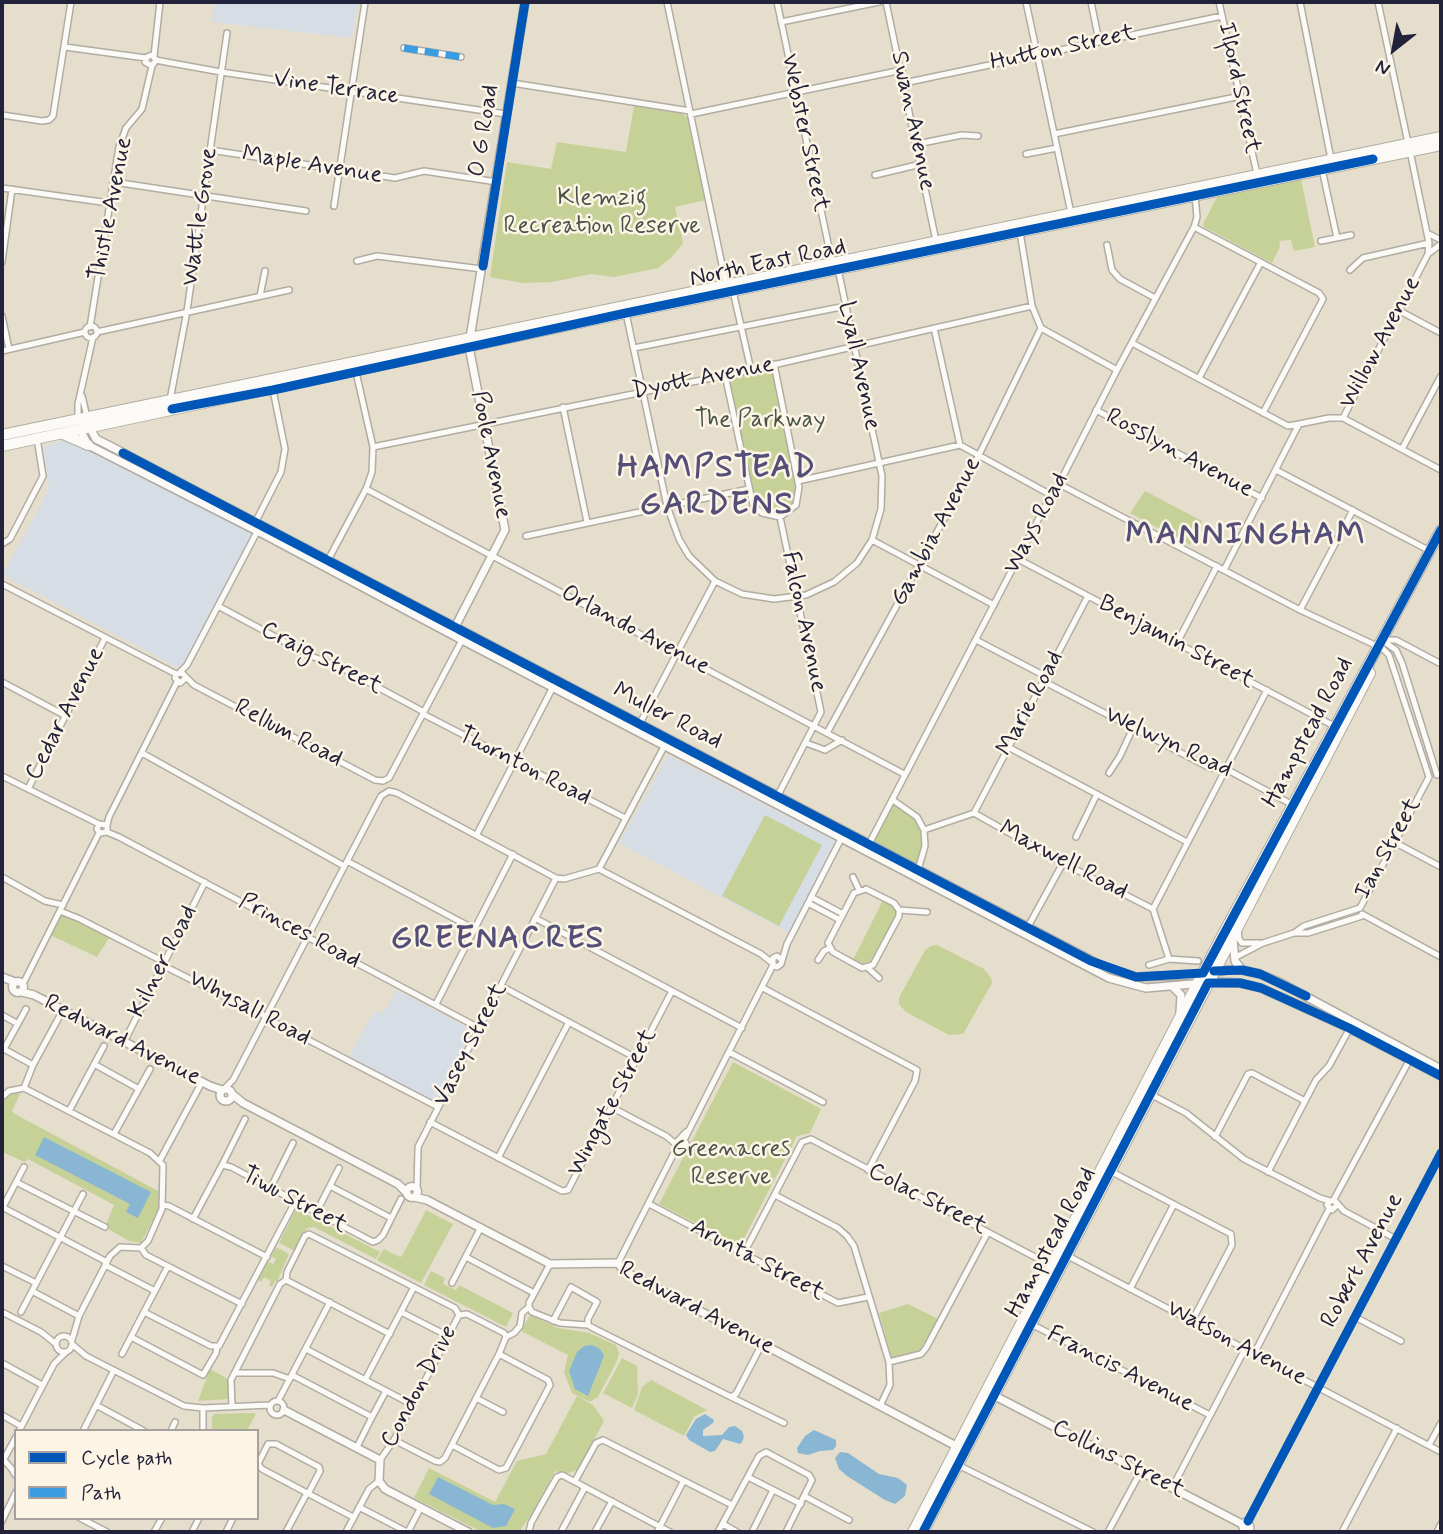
<!DOCTYPE html>
<html>
<head>
<meta charset="utf-8">
<style>
  body { margin:0 }
  #map { position:relative; width:1443px; height:1534px; overflow:hidden; background:#e6decc; font-family:Mynerve,sans-serif }
  canvas { display:block }
  .frame { position:absolute; inset:0; border:4px solid #22223b; pointer-events:none }
  .legend { position:absolute; left:14px; top:1429px; width:245px; height:91px; box-sizing:border-box; background:#fcf5e5; border:2px solid #a5a1a1; margin:0; padding:9px 12px; list-style:none; font-size:21px; color:#22223b }
  .legend li { display:flex; align-items:center; gap:14px; height:35px }
  .legend b { width:35px; border:2px solid #a5a1a1 }
  .north { position:absolute; left:1359px; top:14px; width:70px; height:70px; -webkit-text-stroke:5px #fcf5e5; paint-order:stroke; rotate:211deg; font-size:19px; font-weight:700; line-height:28px; text-align:center; color:#22223b }
  .north::after { content:''; display:block; margin:auto; width:24px; height:32px; background:#22223b; clip-path:polygon(50% 0,100% 100%,50% 72%,0 100%) }
</style>
</head>
<body>
<div id="map">
<canvas width="1443" height="1534"></canvas>
<div class="frame"></div>
<ul class="legend">
<li><b style="height:9px;background:#0057b8"></b>Cycle path</li>
<li><b style="height:9px;background:#3c9ce2"></b>Path</li>
</ul>
<div class="north">N</div>
</div>
<script>
const ctx = document.querySelector('canvas').getContext('2d');
ctx.lineJoin = 'round';
function fillPath(path, color) { ctx.fillStyle = color; ctx.fill(path, 'evenodd'); }
const shape = rows => new Path2D(rows.map(r => 'M' + r).join(''));
function strokePath(path, color, width, dash) { ctx.strokeStyle = color; ctx.lineWidth = width; ctx.lineCap = dash ? 'butt' : 'round'; ctx.setLineDash(dash || []); ctx.stroke(path); }
function label(font, color, halo, rows, align = 'center') {
  ctx.font = font + ' Mynerve,sans-serif'; ctx.lineWidth = 5; ctx.setLineDash([]); ctx.textBaseline = 'middle'; ctx.strokeStyle = halo; ctx.fillStyle = color; for (const [text, x, y, turn = 0] of rows) {
    ctx.save(); ctx.translate(x, y); ctx.rotate((+turn || 0) * Math.PI / 180); ctx.textAlign = isNaN(turn) ? turn : align; if (halo) ctx.strokeText(text, 0, 0); ctx.fillText(text, 0, 0); ctx.restore();
  }
}
fillPath(shape([
  [215,2,358,2,352,38,212,22],
  [66,439,252,533,183,664,177,667,3,575,49,488,44,447],
  [668,755,835,841,789,933,619,843],
  [397,990,472,1030,435,1102,349,1057,373,1012,381,1013,386,1009]
]), '#d7dde5');
fillPath(shape([
  [634,106,681,113,688,118,706,200,675,207,683,243,671,258,658,268,614,277,591,274,552,282,522,283,490,277,507,162,551,169,557,142,626,152],
  [1301,179,1315,247,1294,251,1291,240,1279,241,1280,247,1272,263,1204,227,1203,224,1217,197],
  [774,365,799,490,797,502,780,517,763,514,752,500,725,375],
  [1145,491,1202,521,1190,545,1130,513],
  [893,800,917,817,924,830,925,846,918,870,869,844],
  [765,815,822,845,779,926,722,896],
  [884,898,894,903,899,916,868,968,852,962],
  [60,911,111,935,97,957,48,934],
  [937,945,984,969,991,978,992,983,963,1034,949,1035,906,1012,899,1004,899,998,925,950,931,946],
  [733,1062,821,1109,810,1133,797,1136,740,1246,659,1204],
  [13,1093,20,1094,12,1111,15,1114,160,1192,158,1210,141,1243,129,1241,105,1227,114,1205,28,1159,25,1162,2,1152,2,1101],
  [296,1209,380,1252,376,1259,314,1227,307,1228,295,1251,279,1243],
  [426,1210,453,1224,421,1283,377,1260,384,1249,400,1257,402,1256],
  [276,1247,289,1254,277,1282,275,1281,272,1287,269,1285,271,1281,264,1277,261,1282,258,1280,267,1261,273,1264,276,1259,271,1256],
  [431,1271,445,1278,443,1284,456,1290,459,1285,513,1313,506,1327,424,1285],
  [908,1304,938,1319,920,1350,892,1358,879,1313],
  [530,1315,558,1328,589,1333,616,1345,619,1353,617,1361,598,1397,590,1402,572,1393,564,1372,568,1355,521,1331],
  [622,1358,637,1366,638,1394,632,1408,603,1393],
  [210,1369,228,1379,228,1399,198,1401],
  [651,1380,707,1410,694,1417,684,1436,634,1410,642,1387],
  [577,1396,593,1405,604,1421,578,1470,565,1474,555,1471,534,1510,519,1532,482,1532,414,1498,429,1468,495,1502,517,1461,546,1454],
  [256,1413,247,1431,212,1431,212,1418,214,1414]
]), '#c6d198');
fillPath(shape([
  [44,1137,151,1192,138,1218,126,1212,130,1204,35,1155],
  [592,1345,600,1349,604,1356,588,1396,575,1389,569,1371,577,1352,584,1346],
  [705,1414,714,1420,713,1423,703,1430,703,1436,722,1435,729,1427,735,1426,742,1431,744,1437,742,1442,740,1444,723,1439,715,1451,710,1452,689,1440,686,1435,696,1419],
  [814,1430,836,1440,836,1446,833,1450,820,1451,808,1455,798,1453,797,1448,805,1436],
  [840,1452,848,1453,879,1474,898,1478,907,1485,905,1496,895,1504,885,1500,847,1476,839,1469,835,1458],
  [438,1477,493,1505,504,1504,515,1509,506,1526,493,1528,429,1494]
]), '#89b6d3');
const street = shape([
  [667,2,726,284],
  [777,2,832,262],
  [886,2,936,241],
  [1026,2,1071,213],
  [1091,2,1099,41],
  [1219,2,1257,174],
  [1300,2,1331,159],
  [1378,2,1408,143],
  [781,22,879,2],
  [65,47,146,58],
  [404,48,461,57],
  [154,56,160,2],
  [156,60,152,66,145,62,147,57,152,55,156,60,166,62,221,72,506,114],
  [512,83,690,111],
  [904,83,1222,16],
  [691,114,902,70],
  [2,115,42,121,49,120,53,116,71,2],
  [1054,134,1241,96],
  [917,144,962,135,978,136],
  [210,150,395,178,424,171,497,182],
  [1026,154,1057,148],
  [1322,169,1337,238],
  [875,175,921,164],
  [114,182,306,211],
  [2,188,109,203],
  [334,206,365,2],
  [1194,227,1319,293,1323,299,1263,413],
  [1020,232,1032,306,1041,328,1117,370],
  [1427,233,1441,240],
  [1321,241,1351,235],
  [1107,245,1112,270,1120,279,1155,298],
  [1428,254,1441,244],
  [357,261,377,256,482,269],
  [2,262,12,189],
  [1350,270,1363,258,1429,243],
  [733,291,751,370],
  [260,296,265,271],
  [1398,310,1441,333],
  [626,313,667,506,679,539,689,556,715,581,742,594,774,599,806,595,834,582,857,563,872,540,881,509,882,476,838,269],
  [2,316,9,349],
  '85 332a6 6 0 1 1 12 0a6 6 0 1 1-12 0Z',
  [90,327,119,147,126,128,142,109,152,66],
  [934,328,960,445],
  [97,332,289,290],
  [1132,343,1288,426,1299,424],
  [634,348,846,306],
  [2,351,85,332],
  [725,375,753,505,762,513,780,517,796,505,799,487,774,364],
  [1199,378,1261,262],
  [82,396,87,417],
  [170,400,187,311,227,33],
  [563,407,587,522],
  [1096,410,1262,498],
  [1343,418,1441,470],
  [78,419,78,404,93,337],
  [373,447,751,370,1032,306],
  [1402,449,1441,376],
  [1276,470,1430,551],
  [798,481,960,445,1051,495],
  [1059,484,1300,610,1377,646],
  [366,489,904,774],
  [256,521,281,472,285,449,273,390],
  [526,536,749,489],
  [872,540,994,605],
  [2,544,10,539,43,476,37,438],
  [1018,559,1334,726],
  [327,562,366,489,372,472,373,447,356,372],
  [1224,570,1299,424,1329,418,1343,418,1428,254,1429,243,1410,151],
  [2,584,176,674],
  [218,606,311,656,340,667,424,712],
  [1300,610,1353,510],
  [976,640,1045,676],
  [1387,640,1396,640,1441,664],
  [1177,643,1217,566],
  [1386,643,1396,650,1402,663,1437,775],
  [180,672,187,665,258,530],
  [186,678,180,683,175,678,176,674,182,673,194,685,375,780,383,781,389,778,462,640],
  [1043,681,1210,768,1226,769,1293,805],
  [2,682,64,715],
  [423,714,625,818],
  [638,727,715,581],
  [827,733,978,457,1041,328],
  [806,743,825,750,842,740],
  [1008,747,1187,842],
  [142,753,344,866],
  [1109,773,1120,756,1133,728],
  [2,776,99,824],
  [28,789,105,638],
  [776,799,821,712,780,517],
  [893,800,917,817,924,830,925,846,918,870],
  [974,813,1088,596],
  [107,825,109,817,177,682],
  [924,830,974,813,1063,863,1153,909,1169,959],
  [107,832,107,825,99,824,97,829,100,833,107,832,119,837,479,1028],
  [477,834,554,685],
  [1076,837,1097,794],
  [1394,842,1441,867],
  [868,846,1051,495,1059,484,1117,370,1194,227,1197,217,1195,196],
  [347,861,474,929],
  [599,869,761,954,771,962],
  [2,877,45,901,63,905],
  [853,877,859,890],
  [866,889,894,903,899,910,899,916,873,965,862,968,833,952,828,943,854,893,866,889],
  [811,897,843,914],
  [808,903,840,920],
  [1153,909,1267,690],
  [899,910,927,912],
  [60,911,80,919,160,960,166,967,252,1010,259,1011,266,1018,438,1107],
  [1362,914,1441,957],
  [535,918,742,1028],
  [1238,930,1239,939,1242,943,1260,943],
  [1294,933,1304,926,1360,908,1429,777,1389,655,1383,649],
  [1024,934,1063,863],
  [1234,958,1263,943,1294,933,1308,933,1362,916],
  [781,959,777,956,773,958,773,965,777,967,781,964,787,944,842,837],
  [818,960,824,951,830,948],
  [1149,965,1169,959,1198,961],
  [868,968,879,978],
  [23,984,99,833],
  [501,986,636,1058],
  [763,988,917,1070,915,1081,868,1170],
  [436,1004,513,854],
  [2,1015,18,1024],
  [124,1042,205,882],
  [2,1048,33,1065],
  [4,1049,26,1009],
  [729,1052,823,1102],
  [94,1064,139,1089],
  [24,1088,33,1065,63,1010],
  [225,1088,233,1080,381,796,389,791,397,793,556,878,564,879,599,869,666,743],
  [1152,1095,1186,1113,1244,1159,1320,1198,1330,1201],
  [2,1097,9,1091,24,1088,150,1153,163,1165,162,1209,148,1241,141,1248,120,1247,110,1256,79,1316,72,1340],
  [611,1107,666,1136,676,1144],
  [69,1111,104,1046],
  [430,1122,562,1191,568,1190,672,991],
  [114,1134,150,1069],
  [1215,1137,1248,1074,1252,1073,1305,1101],
  [681,1139,686,1143,681,1149,677,1147,676,1143,686,1132],
  [684,1140,773,965],
  [498,1158,569,1022],
  [160,1160,202,1082],
  [222,1165,245,1119],
  [1112,1172,1231,1234,1232,1245,1192,1321],
  [1268,1172,1316,1080,1329,1066,1351,1026],
  [16,1182,105,1227],
  [330,1186,391,1218],
  [270,1189,293,1143],
  [417,1190,418,1147,556,878],
  [775,1195,838,1228,847,1236,854,1246,889,1362,890,1385,880,1406],
  [1333,1201,1410,1059],
  [649,1204,838,1303,868,1297],
  [162,1205,169,1206,267,1257],
  [1337,1205,1332,1210,1327,1205,1330,1201,1335,1201,1344,1211,1396,1239],
  [2,1207,107,1262],
  [3,1207,24,1167],
  [316,1213,339,1168],
  [193,1219,222,1165,231,1167,373,1242,378,1240,383,1235,401,1199],
  [141,1248,146,1255,242,1304],
  [743,1255,802,1142,811,1139,1052,1266],
  [1068,1256,1441,1452],
  [466,1257,534,1293],
  [618,1263,677,1147],
  [105,1265,155,1291],
  [2,1266,36,1283],
  [286,1280,287,1272,305,1236,309,1234,455,1308,459,1315],
  [286,1280,390,1334],
  [452,1283,481,1227],
  [1130,1289,1174,1204],
  [32,1291,79,1316],
  [529,1307,532,1312,560,1323,588,1325],
  [2,1312,41,1332,56,1344],
  [21,1312,83,1194],
  [144,1312,211,1346,219,1346,295,1202],
  [401,1312,448,1336],
  [459,1315,467,1314,504,1333,506,1337],
  [1355,1317,1401,1341],
  [553,1321,571,1287,597,1302,588,1319,588,1325,591,1327,731,1397,736,1394,762,1344],
  [1031,1324,1210,1415],
  '56 1344a8 8 0 1 1 16 0a8 8 0 1 1-16 0Z',
  [131,1337,203,1375,216,1353,217,1347],
  [506,1337,514,1333,520,1326,522,1313,529,1307,529,1303,550,1264],
  [73,1345,86,1356,184,1406,203,1408,270,1405],
  [306,1349,413,1405],
  [122,1354,168,1266],
  [1254,1354,1329,1209],
  [889,1362,921,1354,926,1348,988,1232],
  [2,1363,42,1385],
  [235,1373,273,1373,290,1379],
  [292,1375,372,1417,386,1391],
  [365,1380,414,1287],
  [1318,1387,1441,1153],
  [731,1397,784,1423],
  [476,1398,503,1412],
  '270 1408a7 7 0 1 1 14 0a7 7 0 1 1-14 0Z',
  [278,1401,330,1302],
  [96,1405,144,1431],
  [232,1406,231,1380,280,1284,286,1280],
  [2,1415,21,1426],
  [19,1431,54,1364,65,1353],
  [83,1431,114,1370],
  [171,1431,175,1422],
  [203,1431,203,1408],
  [394,1440,435,1461,440,1462,445,1458,499,1354,506,1337],
  [452,1445,499,1470,506,1468,550,1385,548,1380,499,1354],
  [1429,1445,1441,1423],
  [357,1447,372,1417],
  [2,1458,11,1468,16,1476],
  [4,1459,16,1437],
  [380,1460,394,1440,459,1315],
  [958,1465,1093,1532],
  [748,1477,801,1504],
  [575,1481,596,1443,603,1440,732,1505],
  [1172,1488,1245,1349],
  [308,1494,320,1471,319,1467,276,1444,268,1444,258,1464,262,1469,307,1493,353,1517],
  [806,1497,849,1520],
  [359,1507,407,1532],
  [80,1518,107,1532],
  [2,1521,16,1492],
  [1248,1521,1314,1396],
  [723,1524,737,1532],
  [154,1532,162,1518],
  [192,1532,199,1518],
  [226,1532,233,1518],
  [286,1532,307,1493],
  [346,1532,369,1489,379,1481],
  [408,1532,421,1507],
  [529,1532,531,1523,546,1496,557,1477,562,1475,670,1532],
  [561,1532,585,1487],
  [595,1532,612,1501],
  [657,1532,683,1482],
  [718,1532,759,1456,766,1452,809,1475,812,1480,786,1532],
  [752,1532,773,1490],
  [1108,1532,1141,1471],
  [1342,1532,1397,1428],
  [1437,1532,1441,1524]
]);
const secondary = shape([
  [470,338,525,2],
  [88,424,96,439,110,446,1102,966,1136,977,1192,975,1228,970,1242,970,1260,974,1279,982,1441,1069],
  [80,429,88,445,263,534,462,640,1109,978,1146,988,1216,982,1240,983,1261,988,1349,1028,1441,1076],
  [453,631,505,530,469,347],
  [1233,939,1235,961,1242,970],
  [2,977,15,982],
  '12.5 987a5.5 5.5 0 1 1 11 0a5.5 5.5 0 1 1-11 0Z',
  [1172,986,1181,995,1180,1012],
  [22,992,34,995,210,1086,222,1090],
  '220 1095a6 6 0 1 1 12 0a6 6 0 1 1-12 0Z',
  [232,1094,243,1103,398,1184,407,1193],
  '406.5 1192a5.5 5.5 0 1 1 11 0a5.5 5.5 0 1 1-11 0Z',
  [414,1197,427,1200,550,1264,618,1263,624,1271,958,1447],
  [995,1396,1242,1524,1244,1530,1250,1528,1248,1521,1242,1524],
  [284,1410,380,1460,379,1481,385,1489,468,1532]
]);
const highway = shape([
  [63,434,88,445],
  [2,435,1441,137],
  [2,446,626,313,1441,145],
  [913,1532,1222,936,1441,530],
  [923,1532,1370,673]
]);
strokePath(street, '#b1aca3', 8);
strokePath(secondary, '#b1aca3', 10);
strokePath(highway, '#b1aca3', 12);
strokePath(street, '#fbfaf7', 5);
strokePath(secondary, '#fbfaf7', 7);
strokePath(highway, '#fbfaf7', 10);
strokePath(shape([
  [404,48,461,57]
]), '#3c9ce2', 7, [14, 7]);
strokePath(shape([
  [483,266,525,2],
  [172,409,273,390,626,313,1373,159],
  [123,453,1091,961,1136,977,1203,973,1441,530],
  [1214,971,1242,970,1260,974,1306,996],
  [1248,1521,1441,1153],
  [923,1532,1208,983,1240,983,1261,988,1349,1028,1441,1076]
]), '#0057b8', 9);
label('24px', '#22223b', '#fcf5e5', [
  ["Hutton Street",1063,49,-12],
  ["Ilford Street",1238,88,78],
  ["Vine Terrace",336,89,8],
  ["Swan Avenue",912,121,78],
  ["O G Road",485,131,-81],
  ["Webster Street",804,133,78],
  ["Maple Avenue",312,166,9],
  ["Thistle Avenue",112,209,-79],
  ["Wattle Grove",201,217,-82],
  ["North East Road",768,264,-12],
  ["Willow Avenue",1381,343,-62],
  ["Lyall Avenue",858,366,78],
  ["Dyott Avenue",703,379,-11],
  ["Rosslyn Avenue",1179,454,28],
  ["Poole Avenue",490,455,79],
  ["Ways Road",1037,524,-62],
  ["Gambia Avenue",937,532,-62],
  ["Falcon Avenue",803,622,78],
  ["Orlando Avenue",635,631,28],
  ["Benjamin Street",1176,643,28],
  ["Craig Street",321,659,27],
  ["Marie Road",1031,704,-62],
  ["Cedar Avenue",66,714,-63],
  ["Muller Road",667,717,27],
  ["Hampstead Road",1309,733,-62],
  ["Rellum Road",288,734,28],
  ["Welwyn Road",1168,743,25],
  ["Thornton Road",524,767,27],
  ["Ian Street",1389,849,-61],
  ["Maxwell Road",1063,861,28],
  ["Princes Road",299,932,28],
  ["Kilner Road",164,962,-63],
  ["Whysall Road",249,1009,28],
  ["Redward Avenue",122,1041,27],
  ["Vasey Street",471,1045,-63],
  ["Wingate Street",613,1103,-62],
  ["Colac Street",927,1200,27],
  ["Tiwu Street",294,1201,28],
  ["Hampstead Road",1052,1243,-62],
  ["Arunta Street",757,1261,28],
  ["Robert Avenue",1363,1261,-62],
  ["Redward Avenue",696,1309,28],
  ["Watson Avenue",1236,1344,28],
  ["Francis Avenue",1120,1370,27],
  ["Condon Drive",420,1387,-62],
  ["Collins Street",1118,1460,27]
]);
label('24px', '#4b544a', '#fcf5e5', [
  ["Klemzig",602,199],
  ["Recreation Reserve",602,227],
  ["The Parkway",760,421],
  ["Greenacres",731,1150],
  ["Reserve",731,1178]
]);
ctx.letterSpacing = '2px';
label('bold 32px', '#544f78', '#fcf5e5', [
  ["HAMPSTEAD",717,469],
  ["GARDENS",717,506],
  ["MANNINGHAM",1246,536],
  ["GREENACRES",498,940]
]);
ctx.letterSpacing = '0px';
</script>
</body>
</html>
